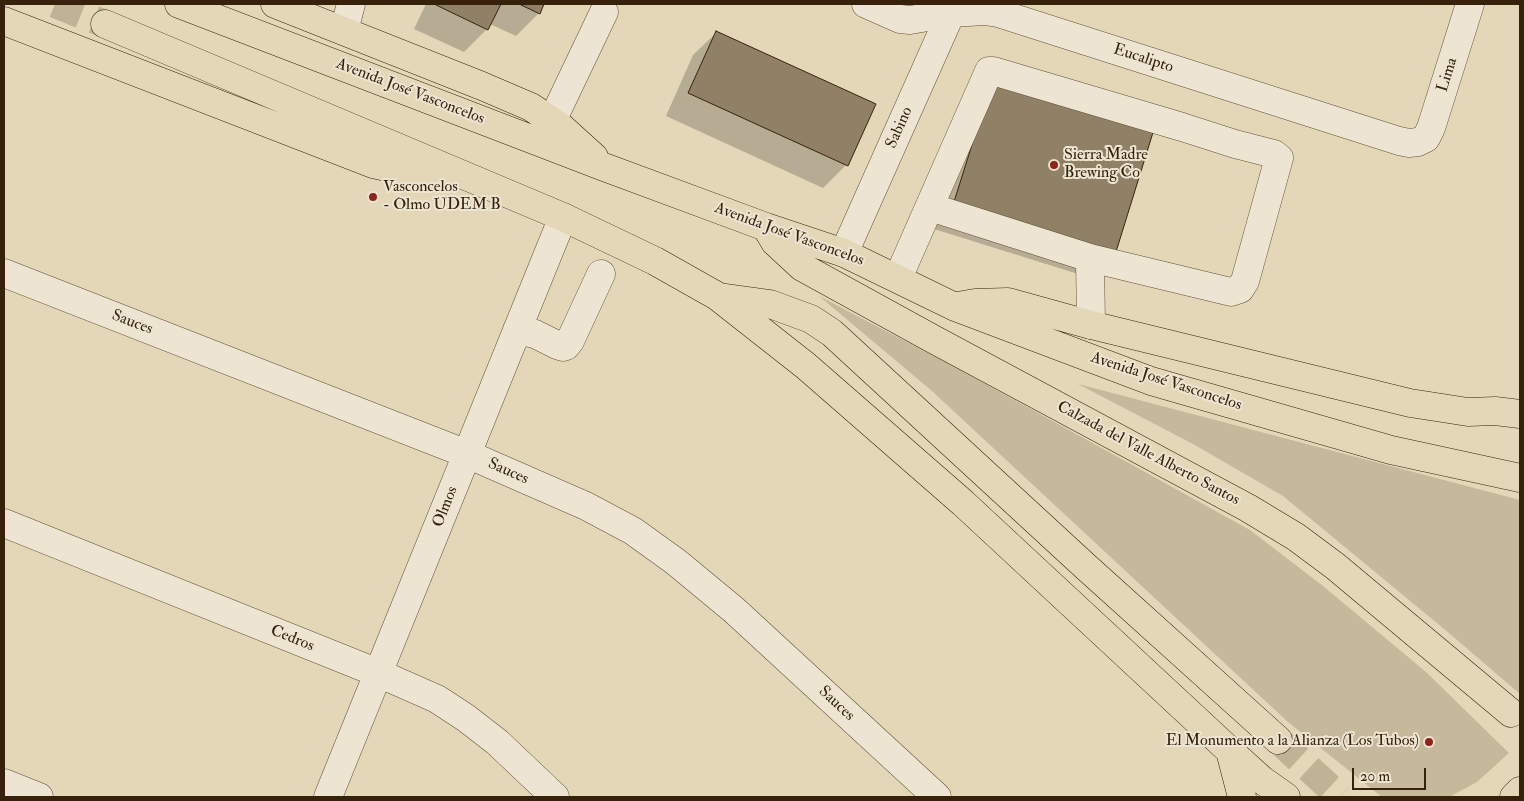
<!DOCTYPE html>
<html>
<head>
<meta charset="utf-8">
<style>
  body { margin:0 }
  #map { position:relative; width:1524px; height:801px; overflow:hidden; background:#e3d7b8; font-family:"IM FELL Double Pica",serif }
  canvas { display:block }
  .frame { position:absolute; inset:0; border:5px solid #36220b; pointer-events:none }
  .scale { position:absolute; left:1352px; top:768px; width:74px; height:22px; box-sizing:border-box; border:2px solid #36220b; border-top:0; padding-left:6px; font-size:15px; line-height:18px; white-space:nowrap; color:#36220b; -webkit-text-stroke:4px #ede5d1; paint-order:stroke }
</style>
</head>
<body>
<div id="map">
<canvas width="1524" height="801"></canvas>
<div class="frame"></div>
<div class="scale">20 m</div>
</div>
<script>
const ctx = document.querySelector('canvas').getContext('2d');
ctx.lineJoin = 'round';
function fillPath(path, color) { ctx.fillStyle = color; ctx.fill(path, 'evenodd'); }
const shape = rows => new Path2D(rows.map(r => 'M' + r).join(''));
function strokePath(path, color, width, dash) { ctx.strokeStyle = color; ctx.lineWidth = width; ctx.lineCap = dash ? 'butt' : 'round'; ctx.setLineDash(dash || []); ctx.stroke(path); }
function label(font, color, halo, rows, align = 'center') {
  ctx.font = font + ' "IM FELL Double Pica",serif'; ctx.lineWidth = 4; ctx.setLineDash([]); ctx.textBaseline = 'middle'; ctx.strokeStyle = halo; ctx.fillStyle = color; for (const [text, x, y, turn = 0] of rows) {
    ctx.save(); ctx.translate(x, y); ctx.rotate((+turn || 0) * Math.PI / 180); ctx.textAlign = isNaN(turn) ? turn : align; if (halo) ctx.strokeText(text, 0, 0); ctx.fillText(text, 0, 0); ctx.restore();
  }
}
fillPath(shape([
  [819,296,953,366,1250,530,1323,586,1426,672,1509,753,1477,782,1449,797,1382,797,1288,722,932,391],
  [1078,384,1520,500,1520,694,1449,633,1283,496,1193,444]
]), '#c6b89b');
fillPath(shape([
  [426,4,543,4,539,13,516,36,490,24,487,29,464,52,414,29],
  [717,32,846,165,823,188,666,116,693,55],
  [971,100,1091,278,931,228]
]), '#0003');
const building = shape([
  [437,4,501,4,488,30,436,5,437,4],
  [519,4,544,4,540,14,519,4],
  [716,31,876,104,848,166,688,93,716,31],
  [994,75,1155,126,1115,255,953,205,994,75]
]);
fillPath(building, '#908065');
strokePath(building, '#36220b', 1);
strokePath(shape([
  [55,4,105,24],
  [1278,740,1340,797]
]), '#c0b395', 28, [28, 14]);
const minor = shape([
  [866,4,900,19,910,20,951,13,984,11,998,13,1399,141,1409,143,1418,142,1426,138,1431,128,1470,4],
  [344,31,351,4],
  [552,121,604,12],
  [844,253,955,4],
  [1090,258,1091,325],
  [4,273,467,454,586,506,633,531,676,562,734,610,937,797],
  [898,278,989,71,993,71,1182,127,1235,144,1274,154,1279,158,1245,281,1240,289,1231,292,1090,258,930,207],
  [517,330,535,334,557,345,563,347,566,346,570,341,601,274],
  [4,523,378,673,437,699,466,718,497,742,555,797],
  [4,783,39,797],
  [328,797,563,217]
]);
const major = shape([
  [179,4,604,167,766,227,844,253,955,307,1151,381,1391,450,1520,478],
  [275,4,482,86,531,107,562,128,594,157],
  [4,21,373,164,414,173,444,175],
  [105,24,563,217,655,261,717,296,806,366,963,503,1230,751,1262,780,1286,797],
  [766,227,775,242,802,267,933,339,1248,508,1296,537,1335,566,1511,713],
  [719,297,770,304,811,319,832,333,1085,566,1278,740],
  [958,306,975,303,1008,302,1091,325,1410,403,1468,412,1495,411,1520,414],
  [1230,751,1242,797],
  [1514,797,1520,791]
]);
strokePath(minor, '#614f36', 29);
strokePath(major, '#36220b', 29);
strokePath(minor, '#ede5d1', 28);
strokePath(major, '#e3d7b8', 28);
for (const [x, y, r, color] of [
  [1054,165,5,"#8f2418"],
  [373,197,5,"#8f2418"],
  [1429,742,5,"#8f2418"]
]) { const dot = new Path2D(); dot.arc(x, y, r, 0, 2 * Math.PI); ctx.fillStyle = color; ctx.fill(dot); strokePath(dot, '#ede5d1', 2); }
label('16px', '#36220b', '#ede5d1', [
  ["Eucalipto",1143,59,18],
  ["Lima",1448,75,-72],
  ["Avenida José Vasconcelos",410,92,21],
  ["Sabino",900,128,-66],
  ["Avenida José Vasconcelos",789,235,20],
  ["Sauces",132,323,21],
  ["Avenida José Vasconcelos",1166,382,18],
  ["Calzada del Valle Alberto Santos",1148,454,28],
  ["Sauces",508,472,24],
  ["Olmos",446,507,-68],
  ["Cedros",292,639,22],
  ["Sauces",836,704,43]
]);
label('16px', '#36220b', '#ede5d1', [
  ["Sierra Madre",1064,156],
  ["Brewing Co",1064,174],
  ["Vasconcelos",383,188],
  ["- Olmo UDEM B",383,206],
  ["El Monumento a la Alianza (Los Tubos)",1419,742,"right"]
], 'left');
</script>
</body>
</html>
